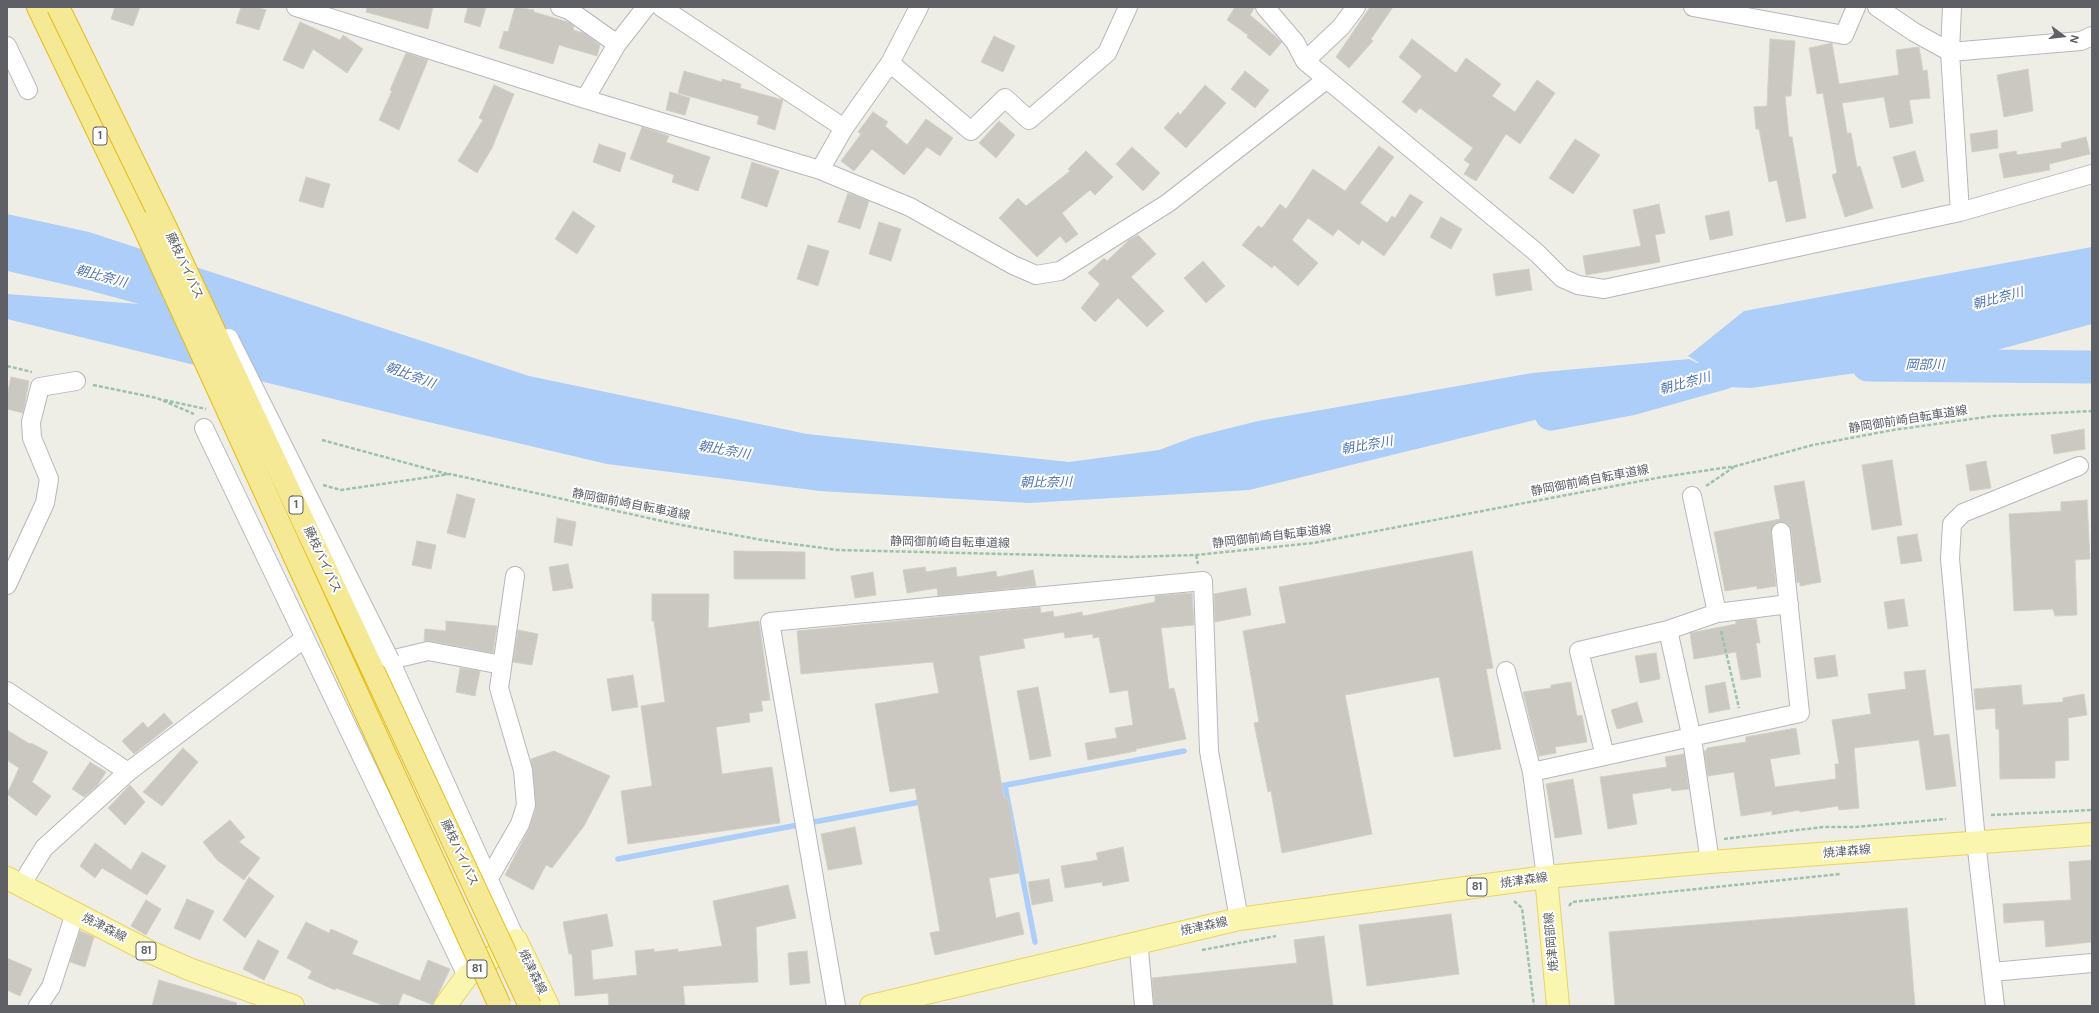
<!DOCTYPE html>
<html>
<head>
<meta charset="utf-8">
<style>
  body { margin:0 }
  #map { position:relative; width:2099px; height:1013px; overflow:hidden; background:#efeee6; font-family:"DM Sans",sans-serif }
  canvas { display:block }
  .frame { position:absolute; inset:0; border:8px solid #5e6065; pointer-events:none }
  .north { position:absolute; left:2043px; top:16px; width:40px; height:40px; -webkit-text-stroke:3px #fff; paint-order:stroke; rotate:105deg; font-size:11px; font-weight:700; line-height:16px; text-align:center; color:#5e6065 }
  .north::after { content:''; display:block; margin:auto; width:14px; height:18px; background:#5e6065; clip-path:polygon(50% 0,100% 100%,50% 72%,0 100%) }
</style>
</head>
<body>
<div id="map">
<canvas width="2099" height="1013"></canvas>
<div class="frame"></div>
<div class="north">N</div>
</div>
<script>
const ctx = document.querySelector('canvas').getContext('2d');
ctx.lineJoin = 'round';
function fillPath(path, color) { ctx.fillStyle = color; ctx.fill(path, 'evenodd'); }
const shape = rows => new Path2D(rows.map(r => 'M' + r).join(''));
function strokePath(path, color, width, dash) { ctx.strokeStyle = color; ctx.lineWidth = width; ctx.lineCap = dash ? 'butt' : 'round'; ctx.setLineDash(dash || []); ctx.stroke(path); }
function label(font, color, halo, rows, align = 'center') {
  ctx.font = font + ' "DM Sans","Noto Sans JP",sans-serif'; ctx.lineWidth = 4; ctx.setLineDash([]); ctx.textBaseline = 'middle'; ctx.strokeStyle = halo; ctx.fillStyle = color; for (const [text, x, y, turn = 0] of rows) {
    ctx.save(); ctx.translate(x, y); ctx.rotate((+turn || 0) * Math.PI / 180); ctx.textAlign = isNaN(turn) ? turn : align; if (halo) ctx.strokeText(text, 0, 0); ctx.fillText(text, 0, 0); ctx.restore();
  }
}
fillPath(shape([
  [7,214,89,232,529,376,807,434,1069,462,1159,450,1194,437,1258,421,1532,373,1689,359,1706,367,1688,356,1744,311,2092,247,2092,324,1975,356,1751,388,1678,385,1249,490,1029,503,820,491,607,464,411,418,7,319,7,294,139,304,96,261,7,251]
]), '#accef9');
strokePath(shape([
  [1005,786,1035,942],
  [996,787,1184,751],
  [618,859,925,801]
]), '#accef9', 5.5);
strokePath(shape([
  [7,254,92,274,158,292],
  [1868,365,2092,367],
  [1551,414,1630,399,1723,373]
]), '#accef9', 33);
const building = shape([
  [115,7,140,7,133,26,111,19,115,7],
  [241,7,256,7,266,10,259,30,236,23,241,7],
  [367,7,433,7,428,29,366,12,367,7],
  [468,7,486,7,480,27,464,22,468,7],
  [515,7,534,10,534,12,568,22,574,26,573,30,584,33,600,45,597,56,559,45,553,64,499,48,504,31,508,32,515,7],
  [1235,7,1255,7,1250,15,1282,42,1270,56,1247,37,1248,35,1227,20,1235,7],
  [1370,7,1393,7,1371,39,1373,41,1349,68,1336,57,1370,7],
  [300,22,340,40,343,35,363,49,347,73,313,49,303,69,283,60,300,22],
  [994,36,1015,46,1003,72,981,62,994,36],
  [1412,39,1456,73,1466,58,1501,84,1492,96,1515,112,1537,80,1555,93,1520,144,1506,134,1476,181,1464,174,1470,164,1464,160,1473,148,1420,108,1416,113,1402,102,1422,76,1399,57,1412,39],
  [1770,39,1795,41,1791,96,1785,96,1789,137,1792,137,1806,218,1786,222,1777,180,1769,182,1759,129,1756,129,1754,107,1767,106,1770,39],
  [1832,43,1839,84,1899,75,1896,50,1919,47,1923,71,1927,70,1930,98,1909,100,1913,123,1890,128,1884,97,1842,103,1847,133,1851,133,1857,167,1860,166,1873,208,1845,217,1832,175,1837,173,1823,93,1817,94,1809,48,1832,43],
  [406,53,428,60,399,130,379,120,392,91,390,90,406,53],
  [2028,69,2033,111,2004,117,1997,75,2028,69],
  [684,71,722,82,722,79,741,84,740,88,783,100,775,130,757,124,759,116,678,93,684,71],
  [1245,71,1269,90,1255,108,1231,89,1245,71],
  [494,85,514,94,492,148,477,173,458,161,483,120,479,118,494,85],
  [1205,85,1226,103,1186,148,1164,128,1178,112,1180,115,1205,85],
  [670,92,690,98,685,115,666,110,670,92],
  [873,112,888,122,885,126,907,145,926,119,953,138,940,156,927,147,904,175,872,149,854,171,841,161,861,134,858,132,873,112],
  [999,121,1015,135,996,158,979,143,999,121],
  [642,127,669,136,666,142,710,157,698,191,672,182,674,175,630,159,642,127],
  [1997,130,1998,148,1972,152,1970,134,1997,130],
  [2086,137,2090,154,2049,164,2050,170,2004,178,1999,154,2016,151,2017,155,2062,148,2061,143,2086,137],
  [1575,139,1600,155,1573,194,1549,178,1575,139],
  [599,144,626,153,620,172,593,162,599,144],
  [1379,146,1394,157,1360,203,1387,223,1392,216,1395,218,1410,194,1423,202,1384,256,1362,240,1359,245,1338,229,1333,236,1308,218,1292,240,1318,263,1298,286,1274,265,1272,268,1242,245,1258,226,1262,228,1280,204,1286,209,1313,169,1345,191,1379,146],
  [1132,147,1160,173,1143,191,1116,164,1132,147],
  [1086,151,1113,177,1095,195,1090,190,1062,213,1078,234,1066,243,1060,236,1037,257,999,218,1018,198,1026,206,1070,171,1068,169,1086,151],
  [1915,151,1924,181,1902,188,1893,157,1915,151],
  [752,162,779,171,767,207,741,198,752,162],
  [306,177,330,184,323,208,299,201,306,177],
  [848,193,869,201,860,229,838,222,848,193],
  [1659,204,1665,233,1655,235,1660,262,1586,275,1583,256,1641,246,1633,210,1659,204],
  [573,211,595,226,577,254,555,239,573,211],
  [1729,211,1733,235,1710,240,1705,216,1729,211],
  [1441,217,1462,229,1451,249,1430,237,1441,217],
  [879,222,901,229,891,261,869,254,879,222],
  [1138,235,1156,254,1131,277,1164,311,1147,327,1118,298,1095,322,1081,308,1100,284,1088,273,1104,258,1107,261,1129,240,1138,235],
  [808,245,829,251,818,286,797,279,808,245],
  [1203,261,1225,286,1206,303,1184,278,1203,261],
  [1529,269,1532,290,1496,296,1493,274,1529,269],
  [11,377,29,381,23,413,7,409,7,396,11,377],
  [2084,429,2085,449,2054,454,2051,435,2084,429],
  [1892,460,1902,525,1872,530,1862,465,1892,460],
  [1986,461,1991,488,1970,491,1966,465,1986,461],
  [1804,481,1821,582,1800,586,1800,582,1797,583,1791,531,1786,523,1780,522,1775,524,1771,533,1776,586,1757,589,1757,586,1725,591,1714,532,1780,519,1774,486,1804,481],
  [457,494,475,499,465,538,447,533,457,494],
  [2087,500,2090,559,2075,560,2077,615,2055,616,2053,609,2014,611,2009,514,2061,511,2061,502,2087,500],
  [557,518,576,522,572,546,554,542,557,518],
  [1917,534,1922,561,1901,564,1897,537,1917,534],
  [417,541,436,545,431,569,412,565,417,541],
  [734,551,805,552,805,579,734,579,734,551],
  [1472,551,1493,668,1486,669,1501,749,1454,757,1439,677,1345,695,1372,834,1282,853,1271,791,1268,792,1254,723,1259,722,1243,631,1286,623,1279,587,1472,551],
  [568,564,573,588,553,591,549,567,568,564],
  [925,567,926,572,956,567,957,577,996,571,997,577,1033,570,1036,586,938,596,937,588,907,593,903,570,925,567],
  [873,572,876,595,855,598,851,576,873,572],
  [1246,588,1251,615,1215,622,1214,594,1246,588],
  [1192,593,1194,625,1161,628,1169,689,1174,688,1186,739,1136,749,1136,751,1088,760,1085,743,1117,738,1115,728,1133,725,1128,690,1110,693,1099,637,1093,638,1093,634,1065,638,1064,632,1023,639,1025,648,979,656,1004,798,1008,798,1020,873,989,878,996,918,1019,912,1024,934,935,955,930,933,940,931,915,788,890,792,875,704,939,693,933,662,801,674,797,631,1040,607,1041,613,1053,611,1054,617,1082,612,1083,616,1155,602,1155,596,1192,593],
  [652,594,709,594,708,628,759,621,770,700,761,701,763,711,749,713,750,722,716,727,722,774,772,767,780,823,628,844,621,791,652,786,641,706,665,702,654,621,652,621,652,594],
  [1904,599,1908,626,1888,629,1884,602,1904,599],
  [1756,619,1760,643,1756,643,1761,677,1741,680,1736,652,1694,659,1690,633,1736,624,1736,621,1756,619],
  [446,621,497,626,493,653,430,641,424,641,425,629,446,631,446,621],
  [518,630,538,634,532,665,513,662,518,630],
  [1656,653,1660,679,1640,683,1635,656,1656,653],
  [1835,655,1838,676,1817,679,1814,658,1835,655],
  [460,668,480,671,475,696,456,692,460,668],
  [1925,670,1934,736,1949,734,1956,786,1926,790,1919,740,1854,748,1859,808,1839,810,1838,806,1800,812,1799,810,1772,815,1772,811,1741,816,1734,772,1708,776,1704,751,1707,750,1707,748,1746,742,1746,737,1796,728,1800,754,1770,759,1775,787,1836,779,1835,764,1839,764,1832,720,1871,714,1868,694,1906,689,1904,672,1925,670],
  [633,675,638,707,612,711,607,679,633,675],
  [1571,682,1577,716,1582,715,1587,742,1555,747,1556,753,1539,756,1523,692,1551,688,1551,685,1571,682],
  [1725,682,1730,709,1709,713,1705,686,1725,682],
  [2021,685,2023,705,2063,702,2063,698,2084,694,2087,715,2068,718,2069,760,2055,761,2055,778,2000,779,1999,729,1996,729,1995,708,1976,710,1974,689,2021,685],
  [1038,687,1051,756,1030,760,1017,691,1038,687],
  [1637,702,1643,722,1617,729,1611,710,1637,702],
  [164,713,173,723,134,754,122,741,143,722,148,728,164,713],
  [7,730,30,744,31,743,48,752,32,782,51,796,36,816,7,794,19,768,7,760,7,730],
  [183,748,198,762,162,806,143,792,183,748],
  [554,751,610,776,584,826,552,868,546,865,533,890,505,875,529,829,536,808,531,759,554,751],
  [1684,754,1689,789,1672,791,1671,788,1632,794,1637,824,1608,829,1600,777,1667,767,1665,757,1684,754],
  [90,762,106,772,97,786,84,797,72,789,90,762],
  [1573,779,1582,834,1555,838,1546,784,1573,779],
  [130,785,145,802,125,825,108,808,130,785],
  [230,820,245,837,239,842,260,858,244,880,217,860,203,842,230,820],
  [855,827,862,864,828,870,821,834,855,827],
  [95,843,131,870,142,852,166,866,147,895,102,868,95,878,80,866,95,843],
  [1123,847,1129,881,1103,886,1102,882,1065,888,1061,866,1098,860,1096,853,1123,847],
  [2092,860,2092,942,2046,947,2044,920,2004,923,2003,904,2071,900,2069,862,2092,860],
  [249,877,274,896,245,938,223,920,249,877],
  [1049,879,1053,901,1032,905,1028,882,1049,879],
  [788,885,796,918,756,927,758,982,683,986,685,1006,609,1006,608,993,575,996,572,954,569,954,563,922,607,914,613,946,591,950,593,980,637,975,635,951,654,949,654,952,678,949,678,952,722,946,713,901,788,885],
  [187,899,214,911,200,940,174,928,187,899],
  [146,900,161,909,146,935,131,926,146,900],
  [1907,908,1915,1006,1615,1006,1609,932,1907,908],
  [1451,914,1459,974,1367,986,1359,925,1451,914],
  [306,922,329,933,331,929,358,941,352,954,420,981,428,960,450,969,433,1005,403,993,398,1006,385,1006,336,988,335,990,308,978,312,971,287,958,306,922],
  [80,931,94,937,85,967,70,962,80,931],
  [1324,936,1333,1006,1154,1006,1152,978,1297,963,1294,940,1324,936],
  [258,940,279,951,264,980,243,969,258,940],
  [807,951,810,983,790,985,788,953,807,951],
  [7,958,32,969,20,996,7,990,7,958],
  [159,980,237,1003,236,1006,152,1006,159,980]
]);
fillPath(building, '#cbc8c2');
strokePath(building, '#d3d0c5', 1);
const minor = shape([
  [296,7,585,99,820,170,910,207,1013,265,1036,275,1060,271,1168,203,1327,79],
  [560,7,569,10,617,44,646,7],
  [661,7,844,128],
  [1265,7,1295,42,1305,61,1537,253,1562,278,1578,285,1604,289,1960,212,2092,174],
  [1693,7,1844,35,1856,7],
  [1877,7,1914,32,1950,52,2081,41,2092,36],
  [1952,7,1950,52,1960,212],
  [7,46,28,90],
  [1305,61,1341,27,1356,7],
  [890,63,971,131,1005,98,1029,120,1107,53,1128,7],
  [585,99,617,44],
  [820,170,844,128,890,63,919,7],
  [204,428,467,976],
  [1692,496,1717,613],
  [7,585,45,503,49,479,32,438,31,422,40,387,76,381],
  [1668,630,1692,739,1710,862],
  [502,665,428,651,390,660,516,940],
  [1506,671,1532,772,1546,877],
  [7,691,128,772],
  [1605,756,1579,651,1668,630,1717,613,1789,604],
  [1532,772,1800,713,1781,532],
  [489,878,520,824,526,805,523,770,499,688,515,576],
  [21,885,44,848,128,772,305,638],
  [1144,940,1139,950,1144,1006],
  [1992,972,2092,963],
  [38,1006,51,987,75,913],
  [836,1006,770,622,1203,581,1209,751,1239,919],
  [1995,1006,1976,841,1950,559,1952,524,1963,513,2079,466]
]);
const major = shape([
  [1546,877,1558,1006],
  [7,878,150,952,189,969,293,1006],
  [445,1006,467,976,516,940,548,1006],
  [871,1006,1239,919,1546,877,1710,862,2092,834]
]);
const highway = shape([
  [38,7,142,223]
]);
strokePath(minor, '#b6b7bc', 20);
strokePath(major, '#e8d366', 24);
strokePath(highway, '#e5bc10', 24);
strokePath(shape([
  [7,366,32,372],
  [93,385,157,398,194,414],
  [164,400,206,409],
  [322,440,447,474],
  [323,485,341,490,450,474,671,523,762,540,838,550,1129,557,1196,555,1313,543,1662,477,1736,466,1813,445,1893,430,1993,416,2092,411],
  [1706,486,1734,467],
  [1196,555,1198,564],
  [1721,631,1739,708],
  [1991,815,2092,810],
  [1724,839,1823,827,1855,827,1946,819],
  [1514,901,1522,908,1534,1006],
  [1569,906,1572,902,1840,874],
  [1202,950,1276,936]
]), '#9cc2ac', 2.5, [4, 2]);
strokePath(minor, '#fff', 18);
strokePath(major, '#faf6b0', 22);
strokePath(highway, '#f6e996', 22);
const minorBridge = shape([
  [229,338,390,660]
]);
const highwayBridge = shape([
  [58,7,166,228,530,1006],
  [142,223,500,1006]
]);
strokePath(minorBridge, '#b6b7bc', 20, []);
strokePath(highwayBridge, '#e5bc10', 24, []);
strokePath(minorBridge, '#fff', 18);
strokePath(highwayBridge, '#f6e996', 22);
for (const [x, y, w] of [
  [100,136,14],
  [296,505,14],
  [1477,887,20],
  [146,951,20],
  [477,969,20]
]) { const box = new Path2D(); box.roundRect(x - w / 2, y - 9, w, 18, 3); ctx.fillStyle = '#fff'; ctx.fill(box); strokePath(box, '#5e6065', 1); }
label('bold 11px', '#5e6065', null, [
  ["1",100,136],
  ["1",296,505],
  ["81",1477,887],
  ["81",146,951],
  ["81",477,969]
]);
label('12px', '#5e6065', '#fff', [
  ["藤枝バイパス",184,266,65],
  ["静岡御前崎自転車道線",1908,420,-9],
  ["静岡御前崎自転車道線",1590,481,-11],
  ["静岡御前崎自転車道線",631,505,11],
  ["静岡御前崎自転車道線",1272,537,-7],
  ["静岡御前崎自転車道線",950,543,1],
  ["藤枝バイパス",322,560,65],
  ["焼津森線",1847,852,-5],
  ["藤枝バイパス",459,853,65],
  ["焼津森線",1524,881,-8],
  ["焼津森線",1204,927,-12],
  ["焼津森線",104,928,27],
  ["焼津岡部線",1552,942,-95],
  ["焼津森線",532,972,64]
]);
label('italic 13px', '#4c72b3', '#fff', [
  ["朝比奈川",101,277,15],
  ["朝比奈川",1998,299,-15],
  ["岡部川",1925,366],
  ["朝比奈川",410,376,20],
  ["朝比奈川",1685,384,-15],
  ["朝比奈川",1367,446,-10],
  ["朝比奈川",724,451,10],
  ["朝比奈川",1046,483,-1]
]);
</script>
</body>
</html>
